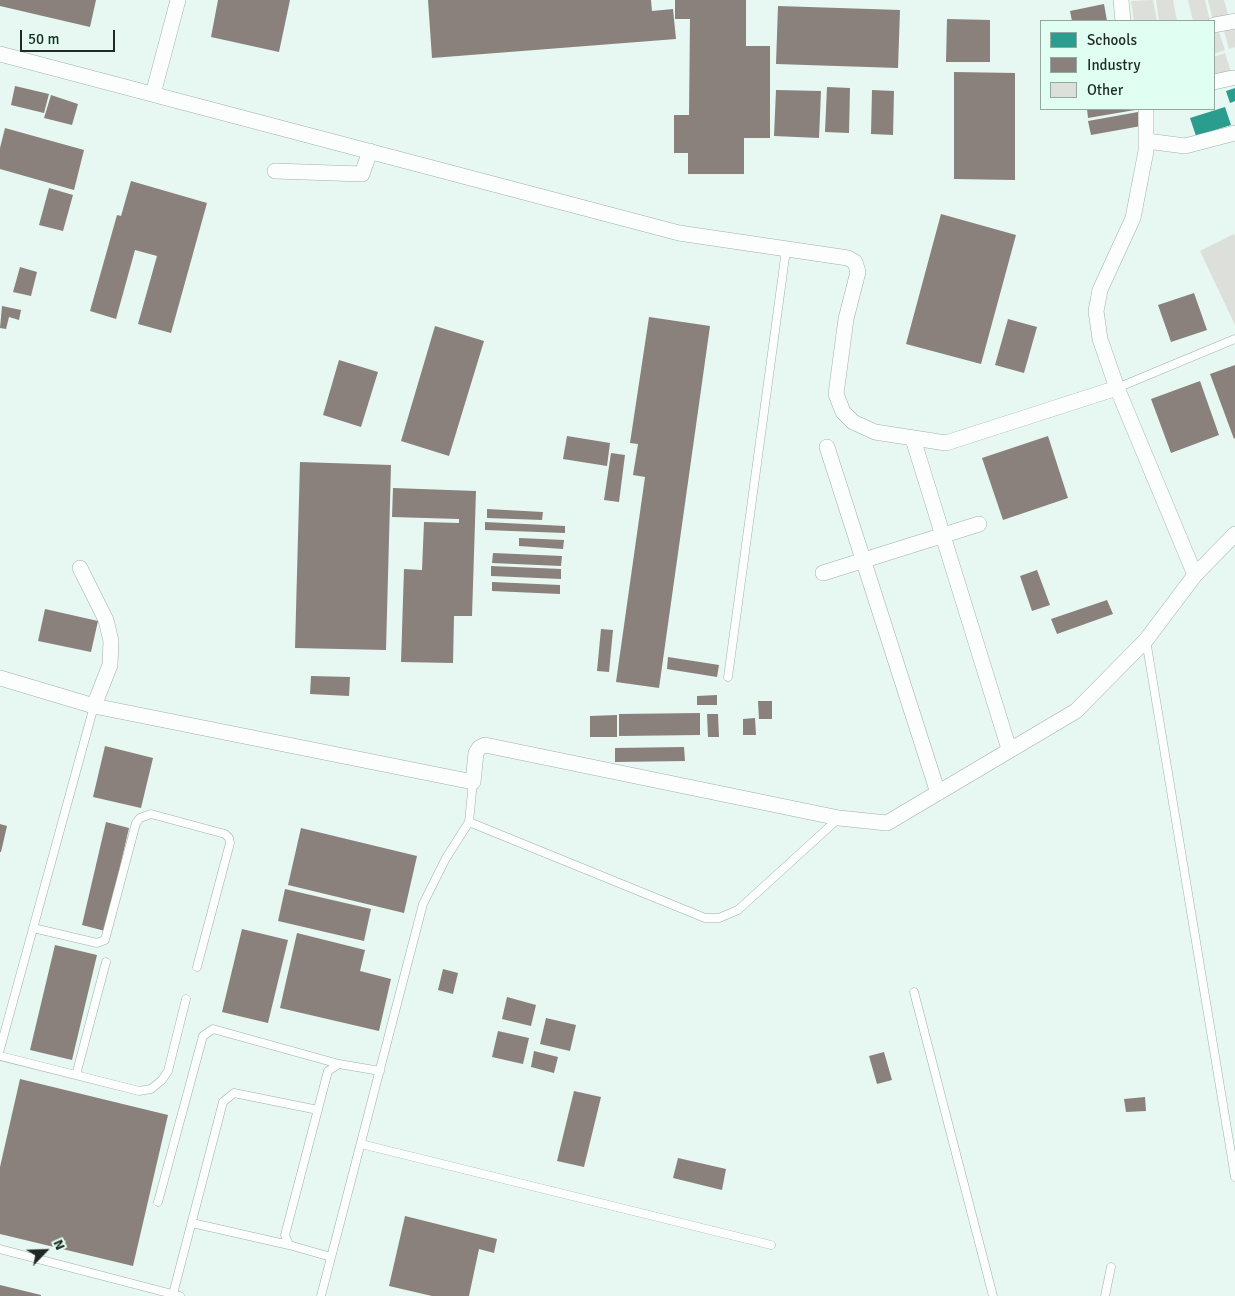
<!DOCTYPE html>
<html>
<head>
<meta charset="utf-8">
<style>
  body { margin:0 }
  #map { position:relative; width:1235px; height:1296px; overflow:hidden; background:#e7f7f1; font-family:Signika,sans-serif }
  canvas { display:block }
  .legend { position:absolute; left:1040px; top:20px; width:175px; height:90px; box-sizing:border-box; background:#e0fef2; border:1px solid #93a9a0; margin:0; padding:6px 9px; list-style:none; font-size:15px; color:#1f2a26 }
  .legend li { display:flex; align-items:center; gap:10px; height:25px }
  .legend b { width:25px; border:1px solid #93a9a0 }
  .north { position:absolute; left:20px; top:1226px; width:50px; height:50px; -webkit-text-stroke:4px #e0fef2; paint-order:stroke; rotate:66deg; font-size:14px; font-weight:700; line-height:20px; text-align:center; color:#1f2a26 }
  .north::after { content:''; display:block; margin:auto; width:18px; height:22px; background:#1f2a26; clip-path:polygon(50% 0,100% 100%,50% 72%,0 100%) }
  .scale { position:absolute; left:20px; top:30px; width:95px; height:22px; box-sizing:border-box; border:2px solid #1f2a26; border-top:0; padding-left:6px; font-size:15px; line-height:18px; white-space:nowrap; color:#1f2a26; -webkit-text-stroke:4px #e0fef2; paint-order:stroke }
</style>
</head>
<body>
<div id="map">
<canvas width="1235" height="1296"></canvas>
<ul class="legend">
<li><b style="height:14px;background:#2a9d8f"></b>Schools</li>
<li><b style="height:14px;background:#8a817c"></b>Industry</li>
<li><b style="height:14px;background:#dddfda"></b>Other</li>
</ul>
<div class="north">N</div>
<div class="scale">50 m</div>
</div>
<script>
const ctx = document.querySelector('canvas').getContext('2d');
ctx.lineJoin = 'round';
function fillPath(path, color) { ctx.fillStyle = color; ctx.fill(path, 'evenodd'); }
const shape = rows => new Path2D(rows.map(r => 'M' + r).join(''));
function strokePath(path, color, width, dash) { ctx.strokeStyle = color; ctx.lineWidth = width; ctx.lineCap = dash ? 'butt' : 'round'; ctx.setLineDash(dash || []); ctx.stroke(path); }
fillPath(shape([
  [1235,88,1235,101,1230,103,1226,91],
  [1225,107,1231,125,1196,136,1190,118]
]), '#2a9d8f');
fillPath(shape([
  [0,0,96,0,90,27,0,6],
  [218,0,290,0,279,52,211,37],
  [428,0,651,0,652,11,673,9,676,39,432,58],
  [675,0,746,0,746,46,770,46,770,138,744,138,744,174,688,174,688,153,674,153,674,115,689,115,690,19,675,19],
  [1104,4,1107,21,1072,21,1070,11],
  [778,6,900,10,898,68,776,64],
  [947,19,990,20,990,62,946,62],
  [954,72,1015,73,1015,180,954,179],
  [15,86,49,94,44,113,11,105],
  [827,87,850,88,849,133,825,132],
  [776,90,821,91,819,138,774,136],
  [872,90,894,91,893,135,871,134],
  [51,95,78,104,72,125,44,118],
  [1087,109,1135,109,1135,110,1088,118],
  [1138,112,1141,126,1091,135,1088,121],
  [5,128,84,150,74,190,0,169,0,148],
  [131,181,207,203,171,333,138,324,157,256,135,250,116,319,90,311,117,215,121,216],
  [49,188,73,195,63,231,39,225],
  [941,214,1016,235,981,364,906,344],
  [20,267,37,272,31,296,13,292],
  [1194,293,1207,330,1171,342,1158,305],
  [2,306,21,310,19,320,9,317,6,329,0,328],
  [649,317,710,326,659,688,616,682,645,477,633,475,638,444,630,443],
  [1008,319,1037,327,1024,373,995,365],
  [435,326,484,341,449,456,401,441],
  [339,360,378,372,361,427,323,415],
  [1235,365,1235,438,1234,439,1210,374],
  [1200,381,1219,435,1171,453,1151,399],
  [567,436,610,443,607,466,563,459],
  [1048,436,1068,498,1003,520,982,458],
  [611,453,625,455,619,502,604,500],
  [300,462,391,465,386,650,295,648],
  [393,488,476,491,472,616,454,616,453,663,401,662,404,569,422,570,424,522,459,523,459,519,392,517],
  [487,509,543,512,542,520,487,518],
  [485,522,565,526,565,533,485,530],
  [519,538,564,540,563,549,519,546],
  [493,553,562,556,561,566,492,563],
  [491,566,561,569,561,579,491,576],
  [1037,570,1050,605,1032,611,1020,576],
  [492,582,560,585,560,594,492,591],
  [1107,600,1113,614,1057,634,1051,619],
  [45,609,98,621,91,652,38,641],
  [601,629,613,630,609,672,597,671],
  [668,657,719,665,717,677,667,669],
  [311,676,350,677,349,696,310,694],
  [717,695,717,705,697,705,697,696],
  [758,701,772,701,772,719,759,719],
  [700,713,700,735,619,736,619,714],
  [707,714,718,714,719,737,708,737],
  [617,715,617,737,590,737,590,716],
  [755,718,756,735,743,735,743,719],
  [105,746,153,758,141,808,93,797],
  [684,747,685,761,615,762,615,748],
  [106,822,129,828,105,931,82,925],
  [0,824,7,826,1,852,0,852],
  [301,828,417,856,404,913,288,885],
  [285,889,371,909,364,941,278,921],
  [242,929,288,940,268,1023,222,1012],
  [297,933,365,950,360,971,391,979,379,1031,280,1008],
  [55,945,97,955,72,1060,30,1050],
  [443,969,458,973,453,994,438,990],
  [507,997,536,1005,531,1026,502,1019],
  [546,1018,576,1025,570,1051,540,1044],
  [498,1031,529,1038,523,1064,492,1057],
  [534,1051,558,1057,554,1073,531,1067],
  [884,1052,892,1080,877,1084,869,1056],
  [20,1079,168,1115,133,1266,0,1234,0,1167],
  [574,1091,601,1097,584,1167,557,1161],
  [1145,1097,1146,1111,1126,1112,1124,1099],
  [678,1158,726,1169,722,1190,673,1178],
  [405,1216,497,1239,494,1253,479,1249,469,1296,432,1296,389,1286],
  [0,1285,41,1295,41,1296,0,1296]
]), '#8a817c');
fillPath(shape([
  [1153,0,1157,21,1134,21,1131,1],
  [1156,0,1173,0,1177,21,1159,21],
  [1188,0,1205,0,1210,21,1193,21],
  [1208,0,1224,0,1229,18,1213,21],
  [1235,28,1235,47,1229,49,1224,31],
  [1219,32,1225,50,1214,54,1214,33],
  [1225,53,1231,72,1215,76,1214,57],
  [1234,234,1235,237,1235,325,1200,251]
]), '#dddfda');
const lane = shape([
  [1117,388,1235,339],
  [1146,640,1235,1177],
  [728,677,786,250],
  [469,822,705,918,719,918,738,910,839,818],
  [33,928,97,943,105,940,136,823,140,818,151,814,225,834,229,838,230,843,197,967],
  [914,992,993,1296],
  [0,1049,94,706],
  [0,1056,139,1091,151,1089,162,1080,168,1071,186,999],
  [76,1075,106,962],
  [361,1144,771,1245],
  [158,1202,203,1036,213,1029,339,1064],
  [192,1223,289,1245],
  [0,1249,180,1296],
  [331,1257,289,1245,285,1235,328,1071,339,1064,380,1071],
  [173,1294,223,1102,234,1093,318,1110],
  [321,1296,423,904,446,858,469,822,473,782],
  [1105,1296,1111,1267]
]);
const street = shape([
  [1121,0,1123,21],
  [1214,25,1235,21],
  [0,54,679,233,848,258,855,262,858,272,846,319,836,394,843,412,853,422,875,432,946,443,1117,388],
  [1214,82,1232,78],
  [153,94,178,0],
  [1146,109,1146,151,1133,218,1100,290,1096,311,1100,339,1117,388,1195,575],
  [1147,141,1185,146,1235,133],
  [275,171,362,174,370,151],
  [913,439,1009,749],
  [827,447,938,793],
  [80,568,106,620,111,641,110,665,94,706],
  [823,573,979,524],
  [0,678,94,706,473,782,476,753,479,748,485,745,839,818,887,823,1076,711,1146,640,1195,575,1235,534]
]);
strokePath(lane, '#a3afaa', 9);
strokePath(street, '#a3afaa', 16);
strokePath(lane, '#fbfefd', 8);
strokePath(street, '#fbfefd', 15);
</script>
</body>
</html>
